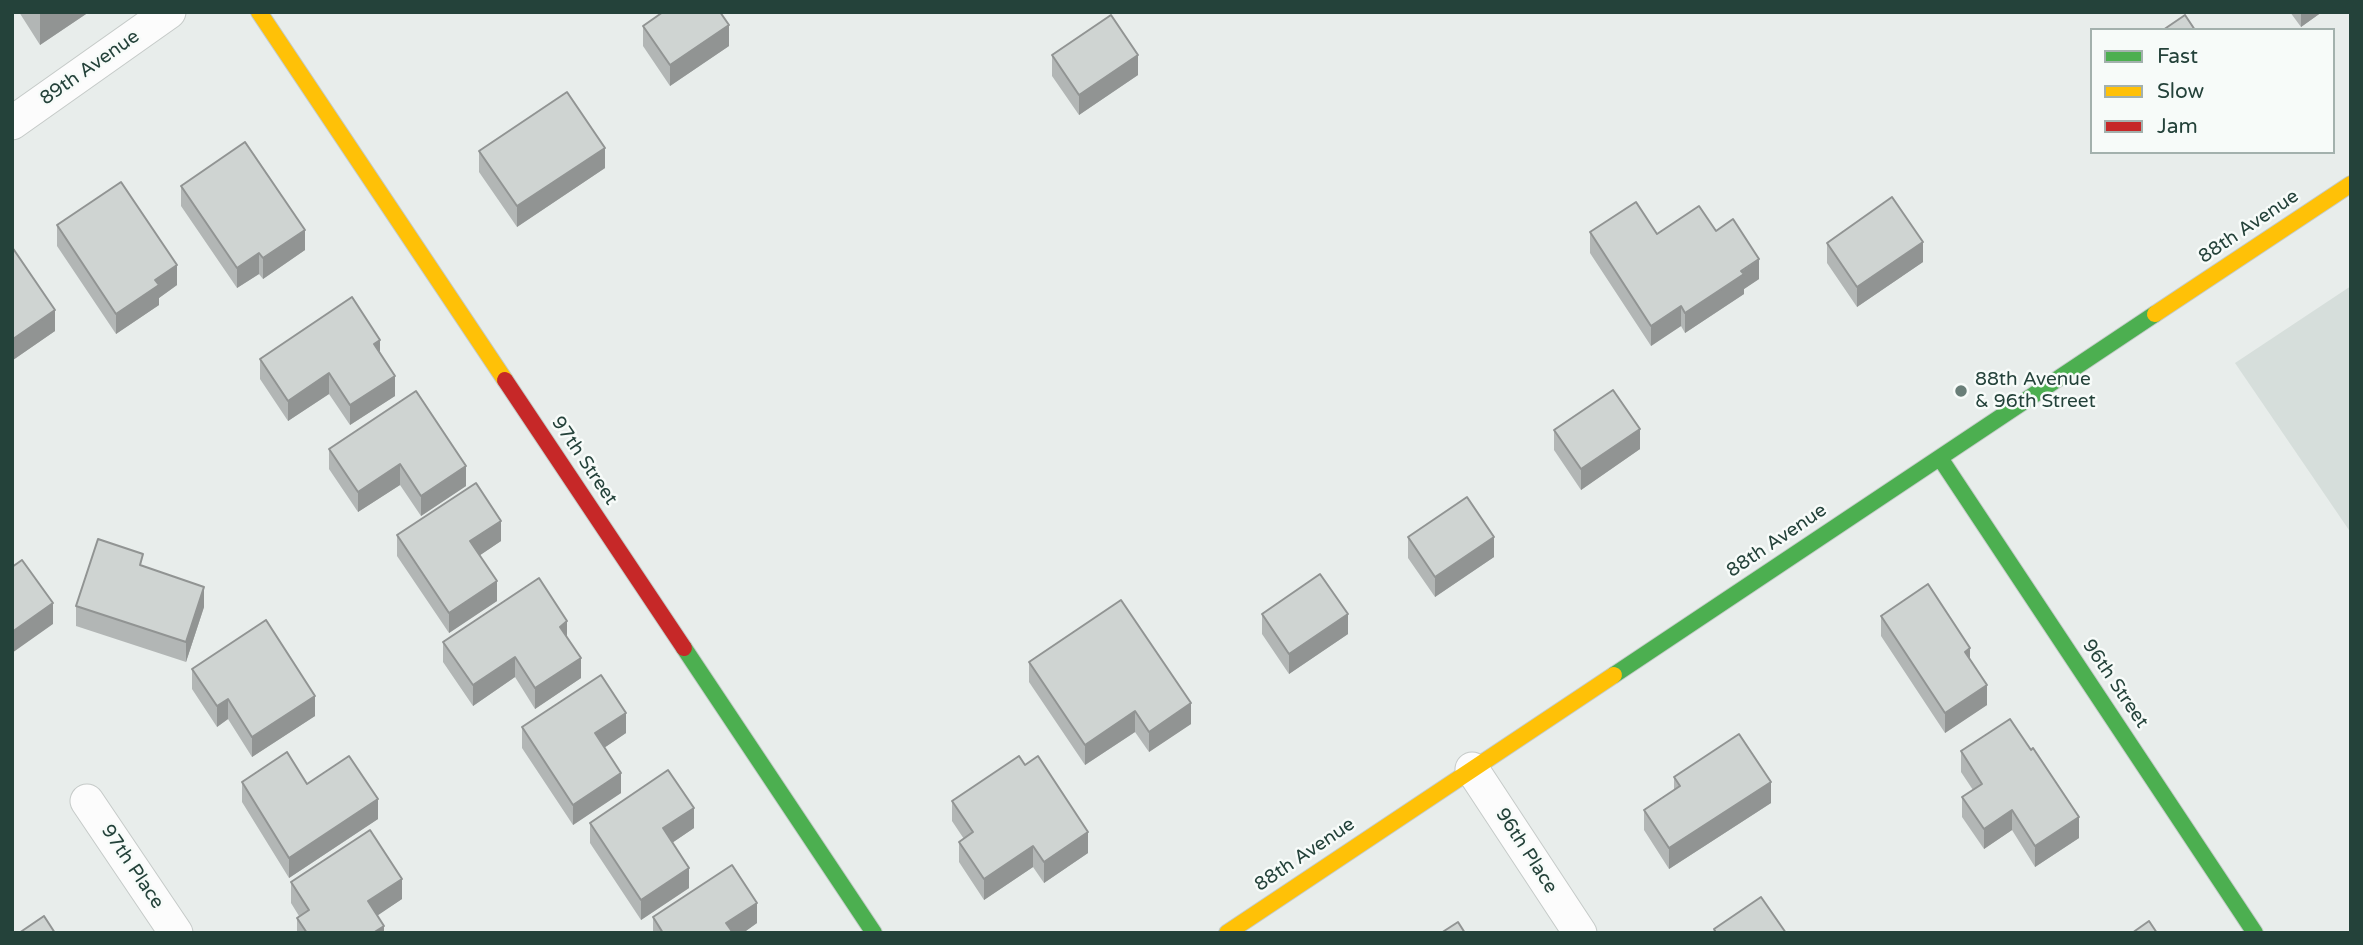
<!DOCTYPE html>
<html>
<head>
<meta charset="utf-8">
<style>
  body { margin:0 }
  #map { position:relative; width:2363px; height:945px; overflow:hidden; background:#e8edeb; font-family:"Varela Round",sans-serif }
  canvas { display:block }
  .frame { position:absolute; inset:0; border:14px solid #24423a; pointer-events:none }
  .legend { position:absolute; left:2090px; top:28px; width:245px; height:126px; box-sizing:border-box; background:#f7fbf9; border:2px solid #a3b1ad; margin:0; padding:9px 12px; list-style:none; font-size:21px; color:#24423a }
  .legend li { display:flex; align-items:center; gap:14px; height:35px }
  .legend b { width:35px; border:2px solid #a3b1ad }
</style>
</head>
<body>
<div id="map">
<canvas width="2363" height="945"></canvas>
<div class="frame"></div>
<ul class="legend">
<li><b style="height:9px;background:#4caf50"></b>Fast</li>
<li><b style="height:9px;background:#ffc107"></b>Slow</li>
<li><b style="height:9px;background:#c62828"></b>Jam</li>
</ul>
</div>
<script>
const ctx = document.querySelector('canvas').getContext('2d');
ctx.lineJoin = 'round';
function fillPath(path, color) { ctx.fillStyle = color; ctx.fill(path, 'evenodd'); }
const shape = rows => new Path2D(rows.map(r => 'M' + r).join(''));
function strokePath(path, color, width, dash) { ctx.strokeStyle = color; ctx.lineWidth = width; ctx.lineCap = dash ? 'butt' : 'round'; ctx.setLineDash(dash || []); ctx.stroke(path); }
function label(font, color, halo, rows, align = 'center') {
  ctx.font = font + ' "Varela Round",sans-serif'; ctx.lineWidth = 5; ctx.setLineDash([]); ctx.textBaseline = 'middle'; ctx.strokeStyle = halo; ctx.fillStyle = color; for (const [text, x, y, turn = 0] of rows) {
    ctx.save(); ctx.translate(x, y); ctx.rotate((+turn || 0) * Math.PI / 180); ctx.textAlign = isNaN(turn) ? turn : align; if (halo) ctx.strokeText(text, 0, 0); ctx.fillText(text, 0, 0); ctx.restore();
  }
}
fillPath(shape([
  [2351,286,2351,533,2235,363]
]), '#d6dedb');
const street = shape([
  [12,123,169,12],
  [1472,769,1580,933],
  [87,801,176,933]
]);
const fast = shape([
  [1940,458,2255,933],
  [684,648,874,933],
  [1614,675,2155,314]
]);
const slow = shape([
  [259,12,505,380],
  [2155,314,2351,184],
  [1227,933,1614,675]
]);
const jam = shape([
  [505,380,684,648]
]);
strokePath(street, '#c5cac8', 35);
strokePath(fast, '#c3cbc8', 18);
strokePath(slow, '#c3cbc8', 18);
strokePath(jam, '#c3cbc8', 18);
strokePath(street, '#fcfcfc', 33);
strokePath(fast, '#4caf50', 16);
strokePath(slow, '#ffc107', 16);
strokePath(jam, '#c62828', 16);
fillPath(shape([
  [19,12,89,12,40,45],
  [2290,12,2322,12,2301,27],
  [643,26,729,46,670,86,643,46],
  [1052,55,1138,75,1079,115,1052,76],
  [479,151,605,168,517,227,479,172],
  [181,186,305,250,263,279,259,274,237,288,181,206],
  [57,225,177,285,159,298,159,305,116,334,57,246],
  [1716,231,1759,279,1744,289,1744,294,1685,333,1681,326,1651,346,1590,253,1590,232,1657,234],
  [1827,243,1923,262,1857,307,1827,263],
  [12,247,55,331,13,360,12,359],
  [380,353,395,396,350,425,329,394,288,421,260,379,260,359],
  [416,391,466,486,421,516,400,485,358,512,329,469,329,449],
  [1554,430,1640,449,1581,490,1554,450],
  [397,535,501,541,480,555,497,601,449,633,397,556],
  [1408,537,1494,557,1435,597,1408,558],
  [76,606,204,607,186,662,76,626],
  [1262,614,1348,634,1289,674,1262,634],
  [1881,616,1970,661,1987,705,1945,733,1881,636],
  [567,637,581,678,535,709,515,677,473,706,443,662,443,642],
  [1029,662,1191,724,1149,752,1135,732,1085,765,1029,682],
  [192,669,315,716,252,757,228,719,217,727,192,689],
  [522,727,626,733,604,748,621,793,573,825,522,748],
  [1961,751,2079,838,2035,867,2012,830,1984,849,1962,817,1962,797,1973,790,1961,772],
  [1025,765,1088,853,1044,883,1033,867,984,900,959,862,959,842,964,839,952,821,952,801],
  [1674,777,1771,803,1669,869,1644,830,1644,810,1674,790],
  [242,782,307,784,378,819,289,878,242,802],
  [590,823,694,828,672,843,689,888,641,920,590,843],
  [291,882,402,899,377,915,384,933,297,933,297,918,299,916,291,903],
  [653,917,757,923,743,933,653,933]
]), '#b2b6b5');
fillPath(shape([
  [40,12,89,12,40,45],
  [2301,12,2322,12,2301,27],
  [729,25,729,46,670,86,670,65],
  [1138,55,1138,75,1079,115,1079,95],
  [605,148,605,168,517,227,517,206],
  [305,230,305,250,263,279,263,258],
  [1923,242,1923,262,1857,307,1857,287],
  [259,253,259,274,237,288,237,268],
  [1759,259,1759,279,1744,289,1744,294,1685,333,1685,313],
  [177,265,177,285,159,298,159,305,116,334,116,314,155,280],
  [1681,306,1681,326,1651,346,1651,326],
  [55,310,55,331,13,360,13,339],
  [380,340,380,360,374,344],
  [329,373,329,394,288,421,288,401],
  [395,376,395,396,350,425,350,405],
  [1640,429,1640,449,1581,490,1581,469],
  [400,464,400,485,358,512,358,492],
  [466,466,466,486,421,516,421,496],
  [501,521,501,541,470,562,470,541],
  [1494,537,1494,557,1435,597,1435,577],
  [497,581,497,601,449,633,449,613],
  [204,587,204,607,186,662,186,642],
  [53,603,53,624,12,653,12,632],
  [1348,614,1348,634,1289,674,1289,654],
  [567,621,567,642,560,627],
  [1970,648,1970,668,1965,652],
  [515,657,515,677,473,706,473,685],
  [581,658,581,678,535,709,535,688],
  [1987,685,1987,705,1945,733,1945,713],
  [315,696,315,716,252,757,252,737],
  [228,699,228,719,217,727,217,706],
  [1191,703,1191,724,1149,752,1149,732],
  [1135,711,1135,732,1085,765,1085,745],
  [626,713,626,733,595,754,595,733],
  [621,773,621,793,573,825,573,805],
  [1771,782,1771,803,1669,869,1669,848],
  [378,799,378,819,289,878,289,858],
  [694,808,694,828,663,849,663,828],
  [2012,810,2012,830,1984,849,1984,829],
  [2079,817,2079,838,2035,867,2035,846],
  [1088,832,1088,853,1044,883,1044,862],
  [1033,846,1033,867,984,900,984,879],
  [689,868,689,888,641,920,641,900],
  [402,879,402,899,368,922,368,901],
  [757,903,757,923,743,933,726,933,726,923],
  [384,926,384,933,373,933]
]), '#919493');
const building = shape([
  [663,12,720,12,729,25,670,65,643,26,663,12],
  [1111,15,1138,55,1079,95,1052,55,1111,15],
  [2185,15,2195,30,2163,30,2185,15],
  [567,92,605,148,517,206,479,151,567,92],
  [245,142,305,230,263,258,259,253,237,268,181,186,245,142],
  [121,182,177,265,155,280,159,285,116,314,57,225,121,182],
  [1892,197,1923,242,1857,287,1827,243,1892,197],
  [1636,202,1657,234,1699,206,1716,231,1733,219,1759,259,1741,271,1744,274,1685,313,1681,306,1651,326,1590,232,1636,202],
  [12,247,55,310,13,339,12,338,12,247],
  [352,297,380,340,374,344,395,376,350,405,329,373,288,401,260,359,352,297],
  [1613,390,1640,429,1581,469,1554,430,1613,390],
  [416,391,466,466,421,496,400,464,358,492,329,449,416,391],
  [476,483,501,521,470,541,497,581,449,613,397,535,476,483],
  [1467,497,1494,537,1435,577,1408,537,1467,497],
  [98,539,143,554,140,565,204,587,186,642,76,606,98,539],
  [22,560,53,603,12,632,12,567,22,560],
  [1320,574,1348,614,1289,654,1262,614,1320,574],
  [539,578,567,621,560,627,581,658,535,688,515,657,473,685,443,642,539,578],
  [1928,584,1970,648,1965,652,1987,685,1945,713,1881,616,1928,584],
  [1121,600,1191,703,1149,732,1135,711,1085,745,1029,662,1121,600],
  [266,620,315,696,252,737,228,699,217,706,192,669,266,620],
  [601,675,626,713,595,733,621,773,573,805,522,727,601,675],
  [2010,719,2031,750,2033,748,2079,817,2035,846,2012,810,1984,829,1962,797,1982,784,1961,751,2010,719],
  [1739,734,1771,782,1669,848,1644,810,1680,786,1674,777,1739,734],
  [287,752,307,784,349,756,378,799,289,858,242,782,287,752],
  [1019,756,1025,765,1038,756,1088,832,1044,862,1033,846,984,879,959,842,973,832,952,801,1019,756],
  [668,770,694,808,663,828,689,868,641,900,590,823,668,770],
  [370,830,402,879,368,901,384,926,373,933,307,933,297,918,309,910,291,882,370,830],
  [732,865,757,903,726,923,733,933,663,933,653,917,732,865],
  [1761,897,1786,933,1716,933,1714,929,1761,897],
  [44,916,55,933,19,933,44,916],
  [2149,921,2157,933,2132,933,2149,921],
  [1458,922,1465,933,1441,933,1458,922]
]);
fillPath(building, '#cfd4d2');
strokePath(building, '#919493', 2);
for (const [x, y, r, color] of [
  [1961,391,7,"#697e78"]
]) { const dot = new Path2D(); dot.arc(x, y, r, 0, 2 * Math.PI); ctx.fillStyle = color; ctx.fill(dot); strokePath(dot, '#f7fbf9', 2.5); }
label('19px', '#24423a', '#f7fbf9', [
  ["89th Avenue",90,68,-35],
  ["88th Avenue",2249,227,-34],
  ["97th Street",584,461,56],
  ["88th Avenue",1777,541,-34],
  ["96th Street",2115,684,56],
  ["96th Place",1526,851,57],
  ["88th Avenue",1305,855,-34],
  ["97th Place",132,867,56]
]);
label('19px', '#24423a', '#f7fbf9', [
  ["88th Avenue",1975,380],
  ["& 96th Street",1975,402]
], 'left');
</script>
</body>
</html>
